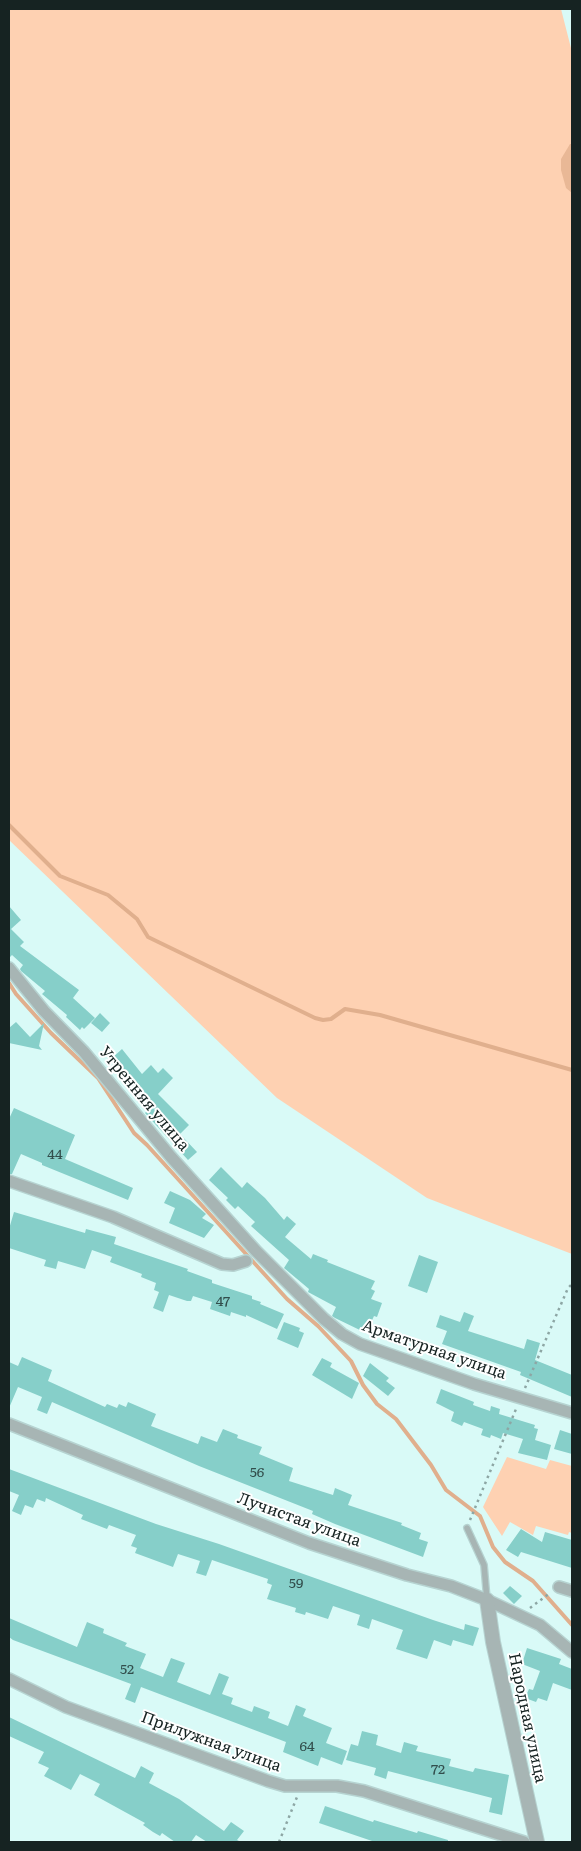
<!DOCTYPE html>
<html>
<head>
<meta charset="utf-8">
<style>
  body { margin:0 }
  #map { position:relative; width:581px; height:1851px; overflow:hidden; background:#d9faf7; font-family:Literata,serif }
  canvas { display:block }
  .frame { position:absolute; inset:0; border:10px solid #162322; pointer-events:none }
</style>
</head>
<body>
<div id="map">
<canvas width="581" height="1851"></canvas>
<div class="frame"></div>
</div>
<script>
const ctx = document.querySelector('canvas').getContext('2d');
ctx.lineJoin = 'round';
function fillPath(path, color) { ctx.fillStyle = color; ctx.fill(path, 'evenodd'); }
const shape = rows => new Path2D(rows.map(r => 'M' + r).join(''));
function strokePath(path, color, width, dash) { ctx.strokeStyle = color; ctx.lineWidth = width; ctx.lineCap = dash ? 'butt' : 'round'; ctx.setLineDash(dash || []); ctx.stroke(path); }
function label(font, color, halo, rows, align = 'center') {
  ctx.font = font + ' Literata,serif'; ctx.lineWidth = 4; ctx.setLineDash([]); ctx.textBaseline = 'middle'; ctx.strokeStyle = halo; ctx.fillStyle = color; for (const [text, x, y, turn = 0] of rows) {
    ctx.save(); ctx.translate(x, y); ctx.rotate((+turn || 0) * Math.PI / 180); ctx.textAlign = isNaN(turn) ? turn : align; if (halo) ctx.strokeText(text, 0, 0); ctx.fillText(text, 0, 0); ctx.restore();
  }
}
fillPath(shape([
  [9,9,561,9,572,52,572,1254,427,1198,277,1098,9,840],
  [507,1457,546,1469,550,1460,572,1466,572,1533,569,1532,568,1535,536,1526,533,1535,510,1522,502,1536,483,1507]
]), '#fed1b2');
fillPath(shape([
  [570,144,572,144,572,193,566,188,561,170,561,159]
]), '#e9b896');
strokePath(shape([
  [9,825,60,876,108,895,137,919,148,937,315,1018,323,1020,331,1019,345,1009,380,1015,572,1070],
  [9,983,16,994,51,1033,98,1078,134,1133,147,1145,287,1299,318,1326,351,1361,363,1385,377,1404,396,1419,431,1465,446,1490,480,1516,493,1547,505,1562,533,1581,572,1625]
]), '#e0af8d', 4);
fillPath(shape([
  [9,906,21,920,11,929,24,942,20,946,79,990,73,998,95,1018,84,1029,82,1027,80,1030,66,1017,67,1015,42,994,45,991,21,971,20,969,23,965,12,955,9,958],
  [100,1013,110,1023,102,1032,91,1023],
  [16,1022,30,1037,44,1023,39,1046,42,1050,9,1043,9,1028],
  [122,1049,142,1074,151,1065,158,1073,163,1068,173,1078,158,1094,189,1125,180,1134,197,1152,188,1160,145,1113,149,1109,132,1091,135,1089,132,1086,133,1085,111,1059],
  [14,1108,75,1135,65,1159,133,1188,128,1200,42,1165,42,1163,21,1154,12,1174,9,1174,9,1119],
  [221,1167,242,1188,247,1182,265,1198,284,1220,287,1216,296,1224,285,1237,311,1259,313,1254,328,1260,327,1262,375,1281,371,1289,375,1291,371,1299,382,1303,377,1317,374,1316,366,1333,335,1318,332,1316,336,1307,308,1292,309,1289,284,1268,289,1260,251,1226,255,1222,238,1206,235,1209,226,1200,228,1198,209,1180],
  [170,1191,190,1200,206,1214,202,1218,214,1225,204,1238,169,1223,175,1208,164,1203],
  [14,1212,85,1233,86,1229,116,1237,114,1244,188,1269,187,1271,212,1280,212,1283,252,1296,252,1299,261,1302,260,1304,284,1314,277,1329,246,1315,246,1317,231,1312,230,1316,210,1309,212,1302,193,1296,191,1301,187,1301,169,1295,163,1312,153,1308,159,1292,154,1290,156,1283,141,1277,142,1274,110,1262,112,1257,92,1250,85,1269,58,1261,56,1269,44,1266,46,1260,9,1248,9,1229],
  [419,1255,438,1262,427,1293,408,1286],
  [464,1312,474,1316,468,1331,524,1349,527,1339,540,1343,535,1360,572,1375,572,1397,520,1375,521,1372,442,1344,447,1331,436,1327,440,1315,460,1322],
  [284,1322,300,1328,299,1331,304,1333,298,1348,277,1339],
  [22,1357,52,1370,48,1381,105,1407,107,1404,117,1408,119,1404,126,1407,128,1402,156,1414,151,1426,198,1444,201,1436,217,1442,223,1429,238,1435,237,1438,262,1447,259,1454,293,1468,289,1481,333,1495,335,1488,352,1495,348,1505,402,1523,401,1525,421,1533,419,1539,428,1542,423,1557,335,1524,312,1514,313,1511,199,1466,52,1402,47,1414,37,1410,42,1397,18,1387,9,1408,9,1362,18,1366],
  [322,1358,332,1363,330,1367,359,1383,352,1399,312,1375],
  [370,1363,389,1378,386,1381,395,1388,388,1396,363,1376],
  [441,1389,474,1402,473,1405,490,1411,491,1406,500,1409,499,1414,535,1425,534,1428,538,1429,535,1440,551,1445,547,1460,518,1453,523,1439,503,1433,501,1439,491,1435,490,1438,481,1435,483,1429,464,1422,462,1426,451,1421,454,1412,436,1403],
  [560,1430,572,1434,572,1454,554,1449],
  [9,1469,156,1524,219,1544,433,1620,464,1630,465,1624,479,1628,473,1646,453,1640,451,1646,434,1640,427,1659,396,1649,403,1630,372,1619,369,1629,357,1625,360,1615,333,1606,328,1619,306,1612,305,1615,295,1612,296,1608,267,1599,272,1585,267,1583,268,1579,212,1560,206,1576,196,1573,200,1561,178,1554,173,1567,135,1553,137,1548,131,1546,136,1535,109,1525,107,1529,81,1519,83,1515,46,1498,45,1502,37,1499,33,1508,25,1505,21,1515,12,1511,19,1495,9,1491],
  [521,1529,542,1542,545,1532,572,1540,572,1568,521,1552,518,1557,506,1550],
  [510,1586,522,1596,514,1604,503,1593],
  [9,1618,77,1647,87,1622,104,1629,103,1633,127,1643,125,1646,146,1654,140,1668,163,1677,171,1658,185,1663,177,1682,210,1695,219,1673,229,1677,222,1694,233,1698,231,1704,252,1712,254,1706,270,1712,268,1718,288,1726,296,1705,306,1709,303,1716,332,1728,326,1743,347,1751,342,1765,321,1757,318,1766,283,1752,286,1742,141,1687,135,1703,125,1699,131,1684,13,1640,9,1637],
  [527,1648,561,1659,559,1664,572,1669,572,1690,553,1683,547,1701,538,1698,536,1702,525,1698,529,1689,533,1690,540,1671,522,1664],
  [9,1717,135,1778,141,1766,154,1773,149,1783,179,1799,224,1831,231,1822,244,1831,237,1840,241,1842,207,1842,196,1835,191,1842,175,1842,162,1833,160,1836,153,1832,143,1825,145,1823,94,1795,100,1784,80,1774,71,1790,44,1776,49,1768,38,1763,44,1752,9,1736],
  [362,1731,378,1735,376,1745,401,1753,404,1742,418,1746,416,1751,451,1759,449,1766,473,1772,475,1768,509,1775,502,1815,489,1812,492,1798,388,1771,386,1779,374,1775,376,1768,346,1760,351,1744,358,1746],
  [325,1806,373,1822,374,1820,417,1833,418,1831,448,1840,448,1842,375,1842,319,1823]
]), '#86cfc9');
const service = shape([
  [467,1528,484,1565,487,1600]
]);
const minor = shape([
  [9,968,44,1011,84,1052,171,1157,256,1251,324,1319,342,1334,360,1344,474,1384,572,1413],
  [9,1181,113,1217,222,1264,233,1265,246,1261],
  [9,1424,309,1543,407,1575,451,1586,487,1600,540,1625,572,1652],
  [559,1587,572,1591],
  [9,1679,66,1707,268,1781,285,1786,337,1786,364,1791,524,1842]
]);
const tertiary = shape([
  [487,1600,493,1642,537,1842]
]);
strokePath(service, '#b6d3d1', 8);
strokePath(minor, '#b6d3d1', 14);
strokePath(tertiary, '#b6d3d1', 16);
strokePath(shape([
  [525,1388,568,1288,572,1284],
  [470,1520,516,1409],
  [530,1608,550,1593],
  [279,1842,297,1797]
]), '#8da6a4', 2.5, [2.5, 4]);
strokePath(service, '#a7b5b4', 5.5);
strokePath(minor, '#a7b5b4', 11);
strokePath(tertiary, '#a7b5b4', 14);
label('14px', '#324e4c', null, [
  ["44",55,1155],
  ["47",223,1302],
  ["56",257,1473],
  ["59",296,1584],
  ["52",127,1670],
  ["64",307,1747],
  ["72",438,1770]
]);
label('16px', '#162322', '#fff', [
  ["Утренняя улица",144,1099,50],
  ["Арматурная улица",434,1350,19],
  ["Лучистая улица",299,1520,20],
  ["Народная улица",527,1718,78],
  ["Прилужная улица",211,1742,20]
]);
</script>
</body>
</html>
